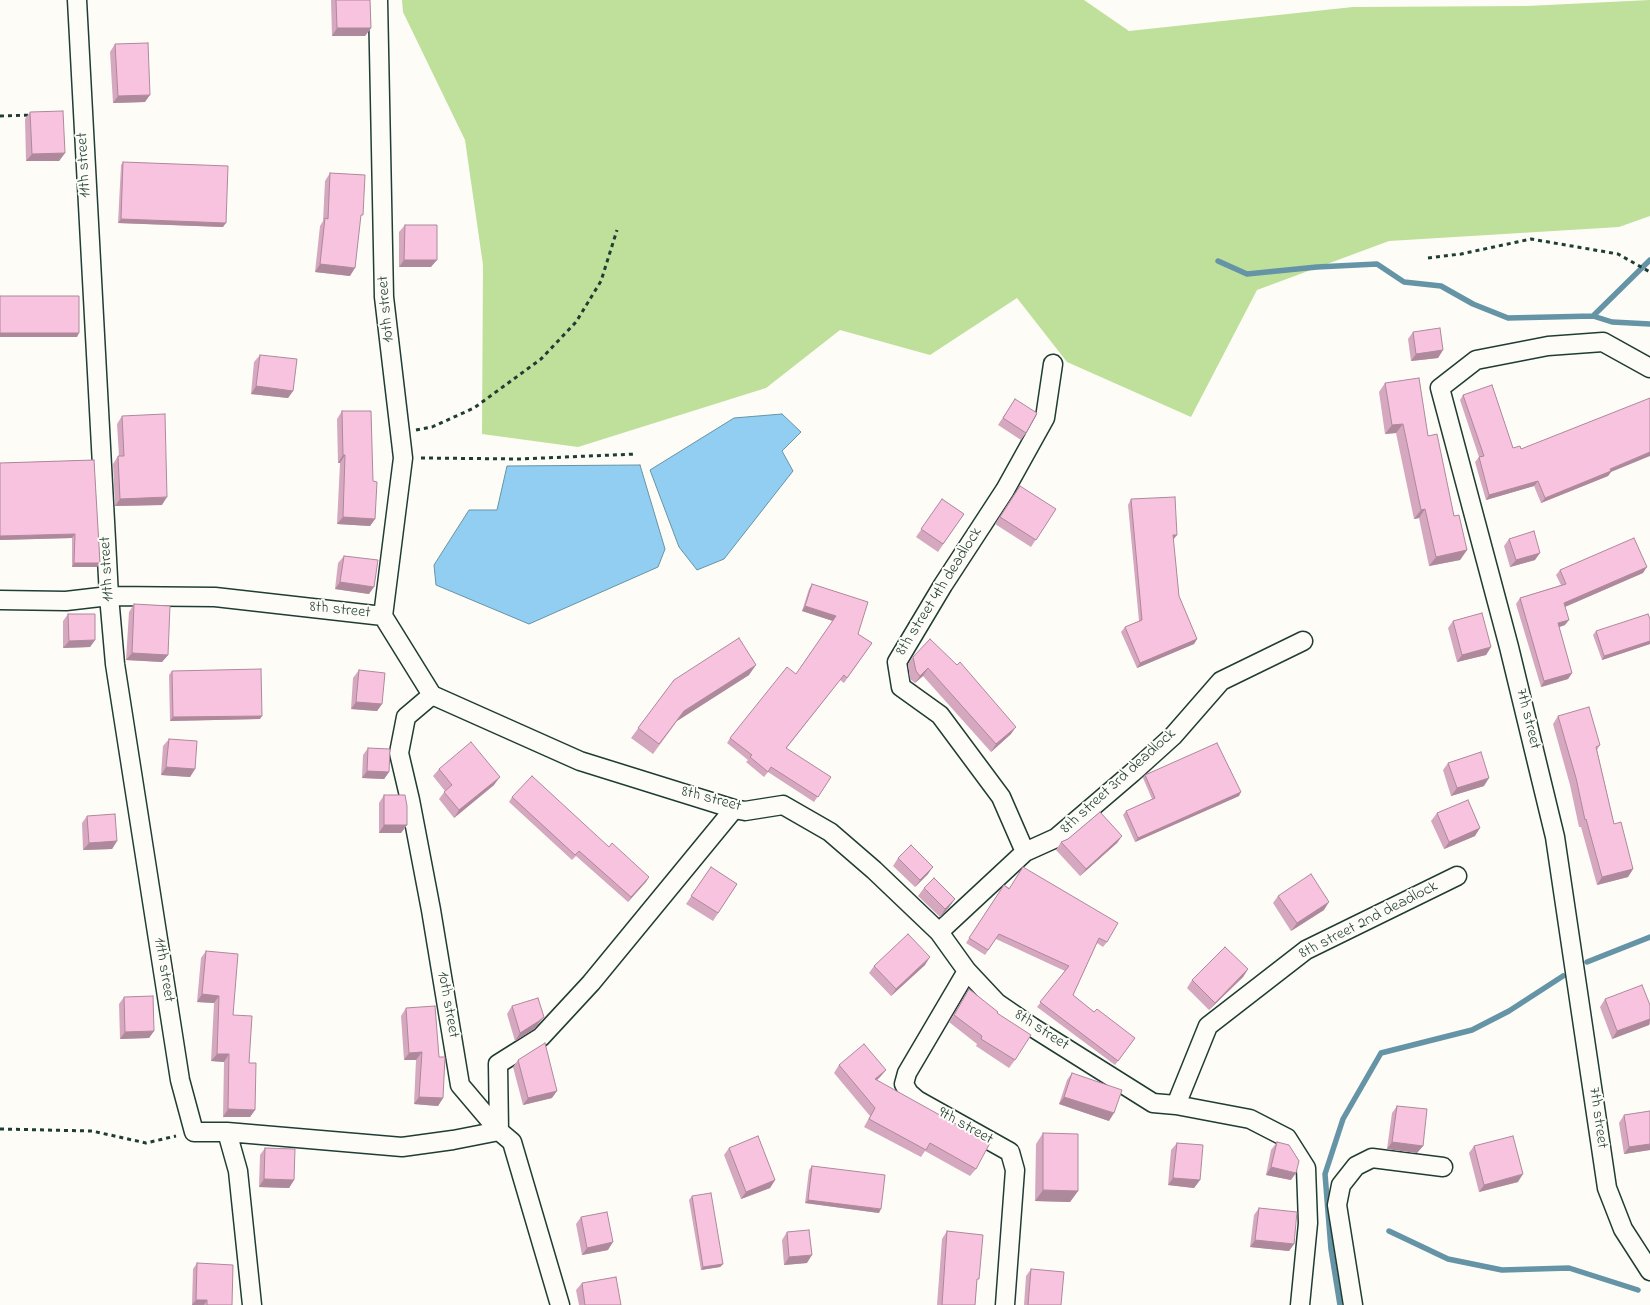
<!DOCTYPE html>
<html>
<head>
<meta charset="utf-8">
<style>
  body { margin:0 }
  canvas { display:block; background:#fdfcf7 }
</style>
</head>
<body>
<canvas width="1650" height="1305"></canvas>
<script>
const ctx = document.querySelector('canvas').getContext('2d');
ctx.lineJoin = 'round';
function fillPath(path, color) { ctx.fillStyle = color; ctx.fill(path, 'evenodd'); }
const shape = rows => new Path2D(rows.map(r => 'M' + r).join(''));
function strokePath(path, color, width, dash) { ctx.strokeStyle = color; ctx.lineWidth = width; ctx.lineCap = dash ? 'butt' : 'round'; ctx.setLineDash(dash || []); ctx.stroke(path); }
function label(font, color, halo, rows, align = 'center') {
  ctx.font = font + ' "Indie Flower",sans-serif'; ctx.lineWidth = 4; ctx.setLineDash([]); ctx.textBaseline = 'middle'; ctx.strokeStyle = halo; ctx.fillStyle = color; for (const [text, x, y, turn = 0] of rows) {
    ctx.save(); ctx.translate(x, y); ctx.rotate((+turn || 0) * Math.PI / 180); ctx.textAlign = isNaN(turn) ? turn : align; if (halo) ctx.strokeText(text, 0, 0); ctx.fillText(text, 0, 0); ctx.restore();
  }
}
fillPath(shape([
  [402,0,1084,0,1129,31,1353,7,1527,6,1650,0,1650,216,1619,227,1389,241,1257,290,1191,417,1067,362,1017,298,930,355,840,330,766,388,578,447,482,434,483,265,465,140,403,12]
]), '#bee09a');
const water = shape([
  [782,414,801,432,782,451,793,471,724,559,697,570,679,547,650,470,734,418,782,414],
  [640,465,665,549,658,567,529,624,436,585,434,565,469,510,497,510,507,466,640,465]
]);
fillPath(water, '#92cef2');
strokePath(water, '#6494a6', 1);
strokePath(shape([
  [1218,261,1247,274,1317,267,1377,264,1404,282,1441,286,1473,304,1508,318,1593,316,1612,322,1650,324],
  [1593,316,1650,260],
  [1587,962,1650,937],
  [1389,1231,1448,1259,1502,1270,1569,1268,1638,1290],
  [1340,1305,1331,1249,1325,1174,1343,1119,1381,1053,1472,1030,1509,1011,1563,976]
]), '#6494a6', 5.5);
const minor = shape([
  [77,0,109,596,115,664,180,1080,194,1132,227,1132,402,1147,453,1140,499,1131,498,1064,541,1037,591,983,734,809],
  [378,0,384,297,403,458,383,616],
  [1650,368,1603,342,1548,346,1476,360,1440,388,1509,647,1555,837,1607,1188,1623,1229,1650,1271],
  [0,600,66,601,109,596,215,597,383,616,432,695,580,761,734,809,745,811,783,805,830,832,874,870,939,932,967,971,997,1003,1032,1027,1153,1103,1176,1105,1250,1119,1287,1138,1306,1168,1308,1223,1300,1305],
  [432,695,406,717,399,753,410,800,431,910,460,1085,499,1131,512,1142,560,1305],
  [1025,852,1001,797,940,715,901,687,897,662,943,585,1005,490,1045,418,1053,364],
  [939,932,1025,852,1056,838,1132,773,1173,736,1221,681,1303,641],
  [967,971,907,1073,904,1084,909,1093,917,1100,1010,1152,1015,1170,1005,1305],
  [1176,1105,1208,1026,1306,950,1457,876],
  [227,1132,238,1171,252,1305],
  [1353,1305,1337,1205,1341,1185,1356,1166,1372,1158,1443,1167]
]);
strokePath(minor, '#1f3d34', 21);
strokePath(shape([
  [0,116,32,115],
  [1428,258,1461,254,1531,239,1618,254,1650,272],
  [416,430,432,427,474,408,541,359,576,322,601,281,617,230],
  [421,458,519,459,636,454],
  [0,1129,92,1131,146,1143,176,1136]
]), '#1f3d34', 3, [4, 4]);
strokePath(minor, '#fdfcf7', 18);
fillPath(shape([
  [331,0,370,0,371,28,365,36,332,36],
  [115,44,145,102,113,103,110,52],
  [30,112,65,153,59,161,26,161,25,119],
  [123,162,223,227,118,223,121,165],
  [330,173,350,276,315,272,320,226,323,221,325,181],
  [405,225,431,267,399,267,399,232],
  [1413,332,1443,350,1438,358,1411,361,1408,339],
  [260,355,293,391,288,398,251,394,254,362],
  [1385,383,1428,436,1454,516,1467,550,1460,560,1429,566,1419,518,1414,519,1396,433,1385,434,1379,392],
  [1463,395,1513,448,1611,472,1608,476,1541,503,1534,486,1486,500,1475,462,1479,457,1460,400],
  [1015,399,1026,433,1021,440,998,425],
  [342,411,373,481,375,519,370,526,337,524,340,463,338,463,337,419],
  [122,416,162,505,115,506,113,464,118,456,119,456,117,424],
  [94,460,100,563,97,567,72,567,72,538,0,540,0,463],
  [1015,493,1056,509,1031,547,995,524],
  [942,499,964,514,938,552,916,537],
  [1131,499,1173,540,1179,596,1197,639,1194,644,1137,668,1121,632,1125,627,1139,621,1128,505],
  [1509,539,1535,560,1510,567,1504,546],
  [344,556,369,594,335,589,338,563],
  [1560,570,1643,573,1565,607,1565,625,1559,627,1572,673,1568,679,1541,687,1516,604,1520,598,1561,585,1556,575],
  [812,584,858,634,872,643,844,683,840,680,786,749,831,777,814,802,768,772,764,777,746,762,748,760,727,743,730,738,796,674,833,621,802,611,809,589],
  [134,604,168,655,162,662,126,660,129,612],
  [68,614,95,640,90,647,63,648,63,621],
  [1650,619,1650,644,1602,660,1593,635,1596,631],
  [1453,621,1491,647,1486,655,1457,662,1448,628],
  [913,657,1011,734,991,752,923,676,915,683,910,679,908,664],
  [359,670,382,704,377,711,351,709,353,678],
  [172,671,260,719,170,721,169,675],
  [749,675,677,721,653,754,631,738,674,680],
  [1558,716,1600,745,1597,750,1614,824,1633,869,1628,877,1597,885,1581,827,1579,827,1570,785,1553,724],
  [169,739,195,769,190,777,161,775,163,746],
  [368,748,389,772,384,779,362,778,363,755],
  [1448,763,1484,786,1451,796,1443,770],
  [439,769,494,785,454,818,439,799,445,791,433,776],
  [1145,775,1239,796,1135,842,1123,815,1126,811,1152,799,1143,778],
  [384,795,407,825,401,833,379,833,379,803],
  [512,797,649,877,628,902,576,856,572,860,509,802],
  [1437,813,1475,836,1444,849,1431,821],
  [87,816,117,841,112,849,83,850,82,823],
  [1122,836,1117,843,1080,876,1056,850,1061,842,1068,839],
  [898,858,928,874,915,887,893,866],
  [711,867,737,884,713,921,686,904],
  [1004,885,1107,942,1103,947,1097,943,1073,995,1094,1012,1135,1038,1115,1065,1037,1007,1065,971,996,939,985,955,966,943],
  [924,888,950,906,940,917,918,896],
  [1278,896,1324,910,1291,931,1273,903],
  [206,951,233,1015,255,1110,250,1117,223,1117,224,1062,211,1061,214,1003,197,1002,201,958],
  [925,965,891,996,869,973,874,966],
  [1248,969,1243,977,1209,1010,1187,988,1192,980],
  [969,989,997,1013,1015,1060,1009,1068,976,1046,977,1044,949,1022],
  [124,997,154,1031,149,1038,120,1039,119,1004],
  [1605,999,1650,1005,1650,1024,1649,1025,1612,1039,1600,1007],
  [512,1006,538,1024,534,1029,515,1041,507,1014],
  [406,1008,439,1057,443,1098,438,1106,414,1104,416,1060,404,1060,401,1016],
  [518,1060,552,1098,523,1105,513,1067],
  [839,1065,886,1070,880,1077,877,1080,976,1169,970,1176,925,1151,921,1157,864,1127,870,1116,834,1073],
  [1072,1073,1109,1121,1059,1104,1067,1080],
  [1397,1106,1423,1146,1417,1153,1387,1149,1392,1113],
  [1624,1115,1650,1150,1624,1154,1619,1123],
  [1043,1133,1078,1191,1070,1202,1035,1201,1036,1144],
  [1277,1142,1291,1180,1266,1175,1271,1150],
  [1177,1143,1200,1180,1194,1188,1168,1185,1171,1150],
  [1474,1146,1518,1182,1479,1192,1469,1153],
  [265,1148,294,1180,289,1188,259,1187,260,1155],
  [729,1148,775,1180,770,1188,741,1199,724,1155],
  [812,1166,879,1213,805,1203,809,1170],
  [692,1196,723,1264,720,1267,701,1270,689,1200],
  [1259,1208,1294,1244,1289,1251,1250,1247,1254,1215],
  [581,1217,608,1250,582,1255,576,1224],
  [947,1231,977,1282,975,1305,937,1305,942,1239],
  [787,1232,807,1263,784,1265,782,1240],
  [197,1263,232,1305,192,1305,193,1269],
  [1031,1269,1061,1305,1024,1305,1026,1276],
  [582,1283,621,1305,579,1305,576,1290]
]), '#d5a8bf');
fillPath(shape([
  [337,28,371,28,365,36,332,36],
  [150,95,145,102,113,103,118,96],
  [65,153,59,161,26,161,32,154],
  [121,219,226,223,223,227,118,223],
  [404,260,437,260,431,267,399,267],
  [320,264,355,268,350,276,315,272],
  [0,333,79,333,77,337,0,337],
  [1443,350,1438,358,1411,361,1416,354],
  [256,386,293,391,288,398,251,394],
  [1403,424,1396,433,1385,434,1392,425],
  [1650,452,1650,456,1611,472,1608,476,1541,503,1545,498,1610,469],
  [343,455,345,455,340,463,338,463],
  [1538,481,1534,486,1486,500,1489,495],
  [167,497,162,505,115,506,120,499],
  [1425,509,1419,518,1414,519,1421,510],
  [343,517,375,519,370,526,337,524],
  [75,534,72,538,0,540,0,536],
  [1173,535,1177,535,1173,540],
  [1467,550,1460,560,1429,566,1436,557],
  [1540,553,1535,560,1510,567,1516,560],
  [74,563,100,563,97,567,72,567],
  [1647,567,1643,573,1560,609,1564,603],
  [340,582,374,587,369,594,335,589],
  [805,606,836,616,833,621,802,611],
  [1569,620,1565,625,1554,629,1558,623],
  [1197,639,1194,644,1137,668,1140,663],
  [95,640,90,647,63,648,69,641],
  [1650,641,1650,644,1602,660,1604,656],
  [1491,647,1486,655,1457,662,1462,655],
  [132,653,168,655,162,662,126,660],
  [756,665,749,675,677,721,653,754,684,711],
  [928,668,923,676,915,683,920,676],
  [1572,673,1568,679,1541,687,1544,681],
  [356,702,382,704,377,711,351,709],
  [262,716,260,719,170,721,173,717],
  [1016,727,1011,734,991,752,996,744],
  [166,767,195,769,190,777,161,775],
  [367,771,389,772,384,779,362,778],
  [500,777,494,785,454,818,459,810],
  [1489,778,1484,786,1451,796,1457,788],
  [1241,792,1239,796,1135,842,1138,838],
  [384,825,407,825,401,833,379,833],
  [1480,828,1475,836,1444,849,1449,842],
  [1122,836,1117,843,1080,876,1086,869],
  [117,841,112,849,83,850,89,843],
  [933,867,928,874,915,887,920,880],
  [1633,869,1628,877,1597,885,1602,877],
  [649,877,646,882,628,902,631,897],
  [955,899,950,906,940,917,945,909],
  [1329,902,1324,910,1291,931,1297,923],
  [930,957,925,965,891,996,896,989],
  [1248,969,1243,977,1209,1010,1215,1003],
  [202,994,219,996,214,1003,197,1002],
  [544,1017,534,1029,515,1041,520,1033],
  [1650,1019,1649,1025,1612,1039,1617,1031],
  [154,1031,149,1038,120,1039,125,1032],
  [422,1052,416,1060,404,1060,409,1053],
  [217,1054,229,1054,224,1062,211,1061],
  [886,1070,880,1077,869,1087,875,1079],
  [557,1091,552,1098,523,1105,528,1098],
  [419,1097,443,1098,438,1106,414,1104],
  [1064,1097,1114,1113,1109,1121,1059,1104],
  [228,1109,255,1110,250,1117,223,1117],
  [1392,1142,1423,1146,1417,1153,1387,1149],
  [1650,1144,1650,1150,1624,1154,1629,1147],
  [1271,1167,1296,1173,1291,1180,1266,1175],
  [1523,1174,1518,1182,1479,1192,1484,1185],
  [1173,1178,1200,1180,1194,1188,1168,1185],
  [264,1179,294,1180,289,1188,259,1187],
  [775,1180,770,1188,741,1199,746,1192],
  [1043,1190,1078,1191,1070,1202,1035,1201],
  [808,1200,881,1209,879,1213,805,1203],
  [1255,1240,1294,1244,1289,1251,1250,1247],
  [613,1242,608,1250,582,1255,587,1248],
  [812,1255,807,1263,784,1265,789,1257],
  [723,1264,720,1267,701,1270,703,1267],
  [196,1300,207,1300,204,1305,192,1305]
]), '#ae889b');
const building = shape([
  [336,0,370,0,371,28,337,28,336,0],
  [148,43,150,95,118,96,115,44,148,43],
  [63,111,65,153,32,154,30,112,63,111],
  [123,162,228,166,226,223,121,219,123,162],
  [330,173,365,175,363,215,361,215,355,268,320,264,325,218,328,219,330,173],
  [405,225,437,225,437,260,404,260,405,225],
  [0,296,79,296,79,333,0,333,0,296],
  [1440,328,1443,350,1416,354,1413,332,1440,328],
  [260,355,297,359,293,391,256,386,260,355],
  [1419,378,1428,436,1437,434,1454,516,1459,515,1467,550,1436,557,1425,509,1421,510,1403,424,1392,425,1385,383,1419,378],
  [1492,385,1513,448,1520,446,1521,449,1650,398,1650,452,1610,469,1611,471,1545,498,1538,481,1489,495,1479,457,1484,456,1463,395,1492,385],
  [1015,399,1037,413,1026,433,1003,418,1015,399],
  [342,411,371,411,373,481,377,482,375,519,343,517,345,455,343,455,342,411],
  [165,414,167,497,120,499,118,456,124,456,122,416,165,414],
  [94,460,100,563,74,563,75,534,0,536,0,463,94,460],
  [1020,486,1056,509,1036,540,1000,517,1020,486],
  [1175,497,1177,535,1173,535,1179,596,1197,639,1140,663,1125,627,1142,620,1131,499,1175,497],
  [942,499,964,514,943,544,921,529,942,499],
  [1534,531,1540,553,1516,560,1509,539,1534,531],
  [1634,538,1647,567,1564,603,1569,620,1558,623,1572,673,1544,681,1520,598,1566,584,1560,570,1634,538],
  [344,556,378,560,374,587,340,582,344,556],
  [812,584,868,602,858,634,872,643,847,678,844,675,786,748,831,777,818,797,771,767,768,772,750,757,752,755,730,738,787,667,796,674,836,616,805,606,812,584],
  [134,604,170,606,168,655,132,653,134,604],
  [1482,613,1491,647,1462,655,1453,621,1482,613],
  [68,614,95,614,95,640,69,641,68,614],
  [1648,614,1650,619,1650,641,1604,656,1596,631,1648,614],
  [739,638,756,665,684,711,659,744,638,728,674,680,739,638],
  [930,639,957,665,960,662,1016,727,996,744,928,668,920,676,916,671,913,657,930,639],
  [261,669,262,716,173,717,172,671,261,669],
  [359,670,385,673,382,704,356,702,359,670],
  [1589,707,1600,745,1596,747,1614,824,1621,822,1633,869,1602,877,1586,819,1585,820,1576,778,1558,716,1589,707],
  [169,739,197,741,195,769,166,767,169,739],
  [471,742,500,777,459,810,444,792,452,785,439,769,471,742],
  [1217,743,1241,792,1138,838,1126,811,1155,798,1145,775,1217,743],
  [368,748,390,749,389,772,367,771,368,748],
  [1481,752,1489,778,1457,788,1448,763,1481,752],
  [532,776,609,847,612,843,649,877,631,897,579,851,575,855,512,797,532,776],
  [384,795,405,795,407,806,407,825,384,825,384,795],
  [1468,800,1480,828,1449,842,1437,813,1468,800],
  [1100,812,1122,836,1086,869,1061,842,1068,839,1100,812],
  [115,814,117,841,89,843,87,816,115,814],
  [911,845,933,867,920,880,898,858,911,845],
  [711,867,737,884,718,913,691,896,711,867],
  [1023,867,1118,923,1107,942,1099,938,1073,995,1094,1012,1097,1009,1135,1038,1118,1061,1040,1002,1069,966,999,934,988,950,969,938,1004,885,1009,889,1023,867],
  [1311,874,1329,902,1297,923,1278,896,1311,874],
  [934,878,955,899,945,909,924,888,934,878],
  [908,934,930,957,896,989,874,966,908,934],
  [1225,947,1248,969,1215,1003,1192,980,1225,947],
  [206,951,238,954,233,1015,252,1016,249,1063,256,1063,255,1110,228,1109,229,1054,217,1054,219,996,202,994,206,951],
  [1642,985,1650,1005,1650,1019,1617,1031,1605,999,1642,985],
  [969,989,998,1012,997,1013,1031,1035,1015,1060,981,1039,982,1036,954,1015,969,989],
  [153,996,154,1031,125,1032,124,997,153,996],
  [538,998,544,1017,539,1021,520,1033,512,1006,538,998],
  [435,1006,439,1057,445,1057,443,1098,419,1097,422,1052,409,1053,406,1008,435,1006],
  [545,1043,557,1091,528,1098,518,1060,545,1043],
  [864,1044,886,1070,875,1079,990,1143,976,1169,930,1143,926,1150,869,1119,875,1108,839,1065,864,1044],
  [1072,1073,1122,1090,1114,1113,1064,1097,1072,1073],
  [1397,1106,1427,1109,1423,1146,1392,1142,1397,1106],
  [1650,1111,1650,1144,1629,1147,1624,1115,1650,1111],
  [1043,1133,1078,1134,1078,1191,1043,1190,1043,1133],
  [758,1136,775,1180,746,1192,729,1148,758,1136],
  [1513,1136,1523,1174,1484,1185,1474,1146,1513,1136],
  [1277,1142,1289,1145,1299,1161,1296,1173,1271,1167,1277,1142],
  [1177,1143,1203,1145,1200,1180,1173,1178,1177,1143],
  [265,1148,295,1149,294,1180,264,1179,265,1148],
  [812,1166,885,1175,881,1209,808,1200,812,1166],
  [711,1193,723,1264,703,1267,692,1196,711,1193],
  [1259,1208,1297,1212,1294,1244,1255,1240,1259,1208],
  [607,1212,613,1242,587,1248,581,1217,607,1212],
  [809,1230,812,1255,789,1257,787,1232,809,1230],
  [947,1231,983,1235,979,1279,977,1279,975,1305,942,1305,947,1231],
  [197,1263,233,1265,232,1305,207,1305,207,1300,196,1300,197,1263],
  [1031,1269,1064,1272,1061,1305,1028,1305,1031,1269],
  [616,1277,621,1305,585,1305,582,1283,616,1277]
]);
fillPath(building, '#f8c3de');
strokePath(building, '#ae889b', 1);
label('16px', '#1f3d34', '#fdfcf7', [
  ["11th street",85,165,-93],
  ["10th street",387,309,-95],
  ["11th street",108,569,-93],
  ["8th street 4th deadlock",940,592,-58],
  ["8th street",340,611,6],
  ["7th street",1527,719,76],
  ["8th street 3rd deadlock",1119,782,-42],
  ["8th street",711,800,15],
  ["8th street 2nd deadlock",1369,921,-27],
  ["11th street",163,970,81],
  ["10th street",447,1005,80],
  ["8th street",1041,1031,33],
  ["7th street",1597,1118,82],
  ["9th street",965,1127,29]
]);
</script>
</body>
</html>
